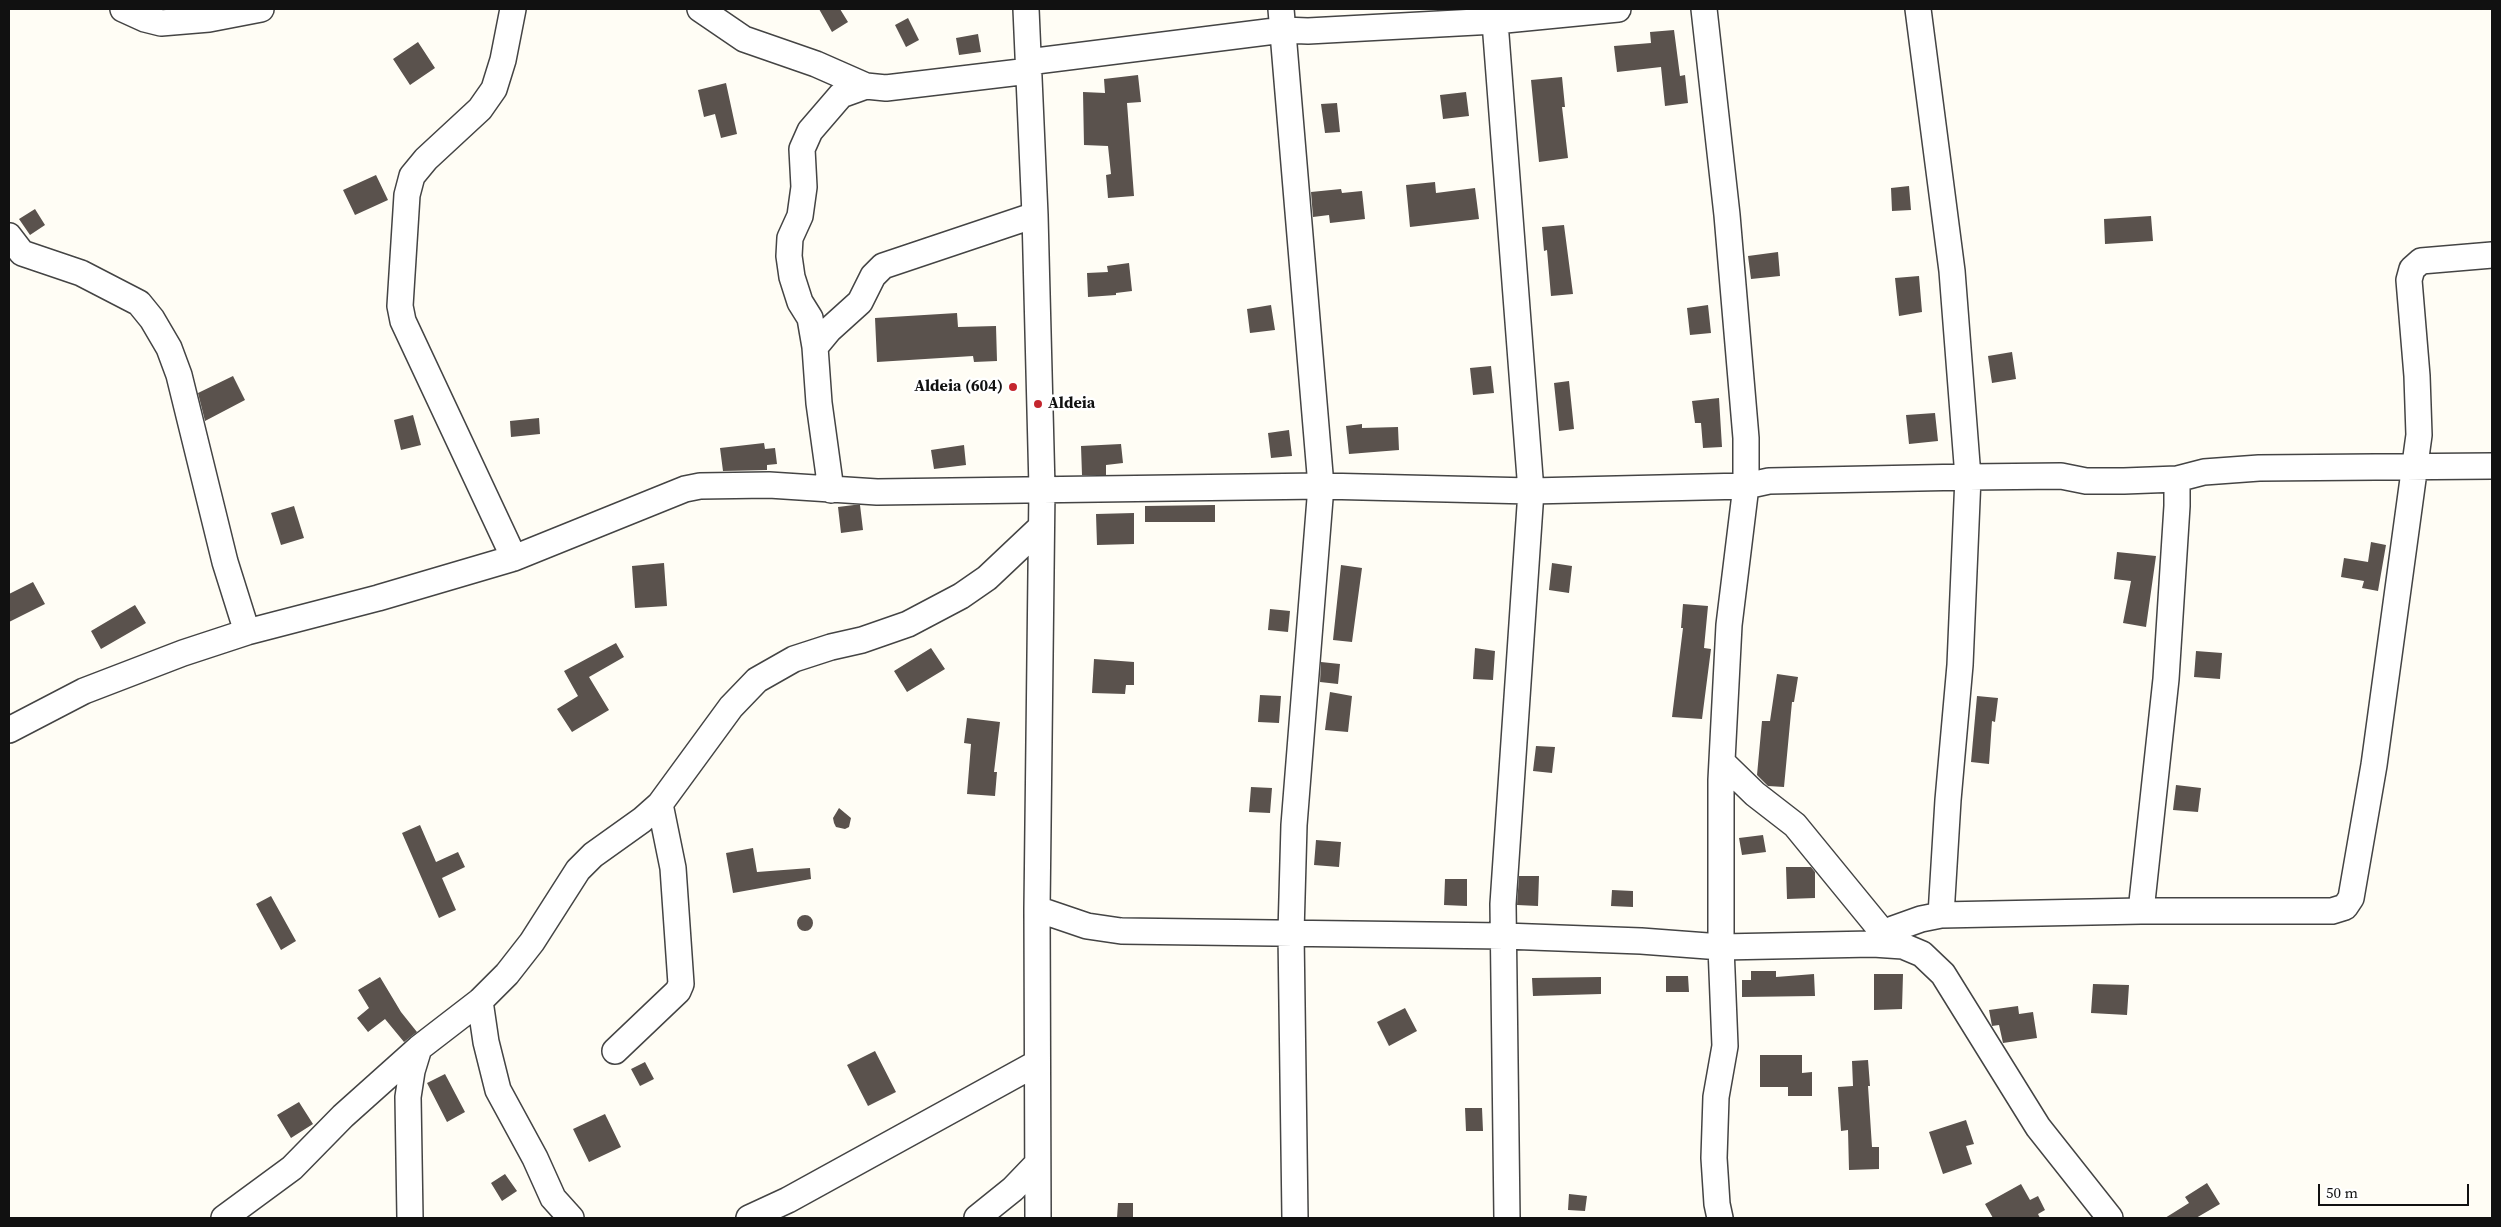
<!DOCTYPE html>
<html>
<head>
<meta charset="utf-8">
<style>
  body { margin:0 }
  #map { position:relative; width:2501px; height:1227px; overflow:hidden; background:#fffdf5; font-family:"Source Serif 4",serif }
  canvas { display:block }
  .frame { position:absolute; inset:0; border:10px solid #111; pointer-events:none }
  .scale { position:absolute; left:2318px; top:1184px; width:151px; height:22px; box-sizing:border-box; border:2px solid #111; border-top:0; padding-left:6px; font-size:15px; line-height:18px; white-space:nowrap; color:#111; -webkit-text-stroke:4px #fff; paint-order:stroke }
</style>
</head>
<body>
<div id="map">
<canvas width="2501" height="1227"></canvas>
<div class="frame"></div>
<div class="scale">50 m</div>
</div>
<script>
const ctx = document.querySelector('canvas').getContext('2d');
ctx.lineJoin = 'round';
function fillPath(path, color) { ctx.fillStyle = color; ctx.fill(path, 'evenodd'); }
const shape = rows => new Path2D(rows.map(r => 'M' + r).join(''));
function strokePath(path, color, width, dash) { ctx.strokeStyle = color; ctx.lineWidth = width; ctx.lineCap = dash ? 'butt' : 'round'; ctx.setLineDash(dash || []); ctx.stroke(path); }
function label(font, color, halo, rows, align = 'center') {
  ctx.font = font + ' "Source Serif 4",serif'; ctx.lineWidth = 5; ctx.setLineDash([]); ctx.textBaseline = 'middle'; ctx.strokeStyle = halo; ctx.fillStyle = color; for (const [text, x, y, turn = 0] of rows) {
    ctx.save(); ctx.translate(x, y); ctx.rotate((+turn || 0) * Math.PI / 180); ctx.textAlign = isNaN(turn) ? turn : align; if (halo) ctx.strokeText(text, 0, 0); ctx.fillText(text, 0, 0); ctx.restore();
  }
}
fillPath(shape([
  [819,9,840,9,848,22,832,32],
  [908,18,919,40,906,47,895,25],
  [1674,30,1680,76,1685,75,1688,103,1665,106,1661,67,1617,72,1614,46,1651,43,1650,32],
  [978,34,981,52,959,55,956,38],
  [418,42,435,68,410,85,393,59],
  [1138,75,1141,102,1127,103,1134,196,1108,198,1106,175,1111,174,1108,146,1084,145,1083,92,1105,93,1104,79],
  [1562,77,1565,107,1562,107,1568,158,1539,162,1531,80],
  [726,83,737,134,721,138,715,114,704,117,698,90],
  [1466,92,1469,116,1443,119,1440,95],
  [1337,103,1340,132,1325,133,1321,104],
  [376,175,388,200,355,215,343,190],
  [1435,182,1436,193,1475,188,1479,219,1410,227,1406,185],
  [1909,186,1911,210,1892,211,1891,188],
  [1341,189,1342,193,1362,191,1365,219,1330,223,1329,215,1313,217,1311,192],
  [35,209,45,225,30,235,19,219],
  [2151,216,2153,241,2105,244,2104,219],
  [1564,225,1573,294,1551,296,1547,250,1544,251,1542,227],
  [1778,252,1780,276,1751,279,1748,256],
  [1129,263,1132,291,1116,293,1116,295,1088,297,1087,273,1108,272,1107,266],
  [1919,276,1922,312,1899,316,1895,278],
  [1271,305,1275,330,1250,333,1247,309],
  [1708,305,1711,333,1690,335,1687,308],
  [957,313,958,327,996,326,997,361,974,362,973,356,877,362,875,318],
  [2012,352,2016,379,1992,383,1988,356],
  [1491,366,1494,393,1473,395,1470,368],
  [233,376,245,400,205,421,198,393],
  [1569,381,1574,429,1559,431,1554,383],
  [1719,398,1722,447,1703,448,1701,423,1695,423,1692,401],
  [1935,413,1938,441,1909,444,1906,415],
  [413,415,421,445,401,450,394,420],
  [539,418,540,434,511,437,510,421],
  [1362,424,1362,428,1398,427,1399,450,1349,454,1346,426],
  [1289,430,1292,456,1271,458,1268,433],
  [764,443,765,449,775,448,777,464,767,465,767,470,723,471,720,448],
  [1121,444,1123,463,1106,465,1106,475,1082,475,1081,446],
  [964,445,966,465,934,469,931,450],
  [854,505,860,505,863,530,841,533,838,507],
  [1215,505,1215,522,1145,522,1145,506],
  [294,506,304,538,281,545,271,513],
  [1134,513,1134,544,1097,545,1096,514],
  [2371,542,2386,545,2378,591,2362,588,2364,581,2341,577,2344,558,2368,562],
  [2117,552,2156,556,2146,627,2123,623,2131,581,2114,579],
  [664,563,667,606,635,608,632,566],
  [1552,563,1572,566,1569,593,1549,590],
  [1341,565,1362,568,1352,642,1333,640],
  [33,582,45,604,9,622,9,594],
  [1683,604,1708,606,1704,648,1711,649,1702,719,1672,717,1683,628,1681,628],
  [135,605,146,623,101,649,91,631],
  [1270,609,1290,611,1288,632,1268,630],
  [616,643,624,657,589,677,609,710,572,732,557,709,578,696,564,671],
  [931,648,945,669,907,692,894,671],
  [1475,648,1495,651,1493,680,1473,679],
  [2196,651,2222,653,2220,679,2194,677],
  [1094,659,1134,662,1134,685,1126,685,1125,694,1092,693],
  [1321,662,1340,664,1338,684,1320,682],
  [1777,674,1798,677,1794,702,1792,702,1784,787,1768,786,1757,775,1762,721,1770,721],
  [1330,692,1352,696,1348,732,1325,730],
  [1260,695,1281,696,1279,723,1258,722],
  [1977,696,1998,698,1995,722,1992,721,1989,764,1971,762],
  [967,718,1000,722,994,772,997,772,995,796,967,794,971,744,964,743],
  [1536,746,1555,747,1552,773,1533,771],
  [2176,785,2201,788,2198,812,2173,810],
  [1251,787,1272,788,1270,813,1249,812],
  [839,808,851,818,849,827,845,829,836,827,834,823,833,818],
  [420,825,436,862,458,852,465,867,442,878,456,910,439,918,402,833],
  [1763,835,1766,852,1742,855,1739,838],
  [1316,840,1341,842,1339,867,1314,865],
  [753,848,757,872,810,868,811,879,733,893,726,853],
  [1786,867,1811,867,1815,872,1815,898,1787,899],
  [1519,876,1539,876,1538,906,1517,905],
  [1445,879,1467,879,1467,906,1444,905],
  [1612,890,1633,891,1633,907,1611,906],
  [271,896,296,941,281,950,256,904],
  '797 923a8 8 0 1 1 16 0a8 8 0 1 1-16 0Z',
  [1751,971,1776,971,1776,977,1814,974,1815,996,1742,997,1742,980,1751,980],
  [1874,974,1903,974,1902,1009,1874,1010],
  [1666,976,1688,976,1689,992,1666,992],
  [380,977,401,1012,417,1032,404,1042,385,1019,368,1032,357,1018,369,1008,358,990],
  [1601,977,1601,994,1533,996,1532,978],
  [2093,984,2129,985,2127,1015,2091,1013],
  [2018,1006,2019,1014,2033,1012,2037,1038,2003,1043,1999,1025,1992,1026,1989,1010],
  [1405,1008,1417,1031,1389,1046,1377,1022],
  [875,1051,896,1092,868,1106,847,1065],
  [1760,1055,1802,1055,1802,1073,1812,1072,1812,1096,1788,1096,1788,1087,1760,1087],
  [1868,1060,1870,1086,1858,1086,1868,1086,1872,1147,1879,1147,1879,1169,1849,1170,1848,1130,1841,1131,1838,1087,1853,1086,1852,1061],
  [645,1062,654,1079,640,1086,631,1069],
  [445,1074,465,1112,447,1122,427,1083],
  [299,1102,313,1124,291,1138,277,1115],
  [1465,1108,1482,1108,1483,1131,1466,1131],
  [605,1114,621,1147,589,1162,573,1129],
  [1966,1120,1974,1144,1966,1146,1972,1164,1943,1174,1929,1132],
  [505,1174,517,1191,502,1201,491,1183],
  [2207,1183,2220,1204,2196,1218,2165,1218,2189,1203,2185,1197],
  [2021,1184,2030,1200,2038,1196,2045,1210,2038,1214,2040,1218,1993,1218,1985,1204],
  [1569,1194,1587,1196,1585,1211,1568,1210],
  [1118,1203,1133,1203,1133,1218,1117,1218]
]), '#5a524d');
const minor = shape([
  [123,9,145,19,161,23,209,19,261,9],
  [513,9,503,60,494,89,480,109,426,159,412,176,407,195,400,306,403,321,514,558],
  [700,9,744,39,816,64,866,86,886,88,1029,71],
  [1026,9,1035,215,1042,488,1037,909,1038,1218],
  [1281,9,1321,486,1294,825,1291,933,1295,1218],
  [1494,9,1531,491,1503,904,1507,1218],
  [1704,9,1727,215,1746,438,1746,486,1729,625,1721,780,1721,947,1725,1046,1716,1097,1714,1158,1717,1204,1720,1218],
  [1918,9,1952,271,1968,477,1960,665,1948,800,1941,915],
  [1028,62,1283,30,1308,31,1495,21,1618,9],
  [9,236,22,253,81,273,139,303,152,319,169,348,179,375,225,562,247,632],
  [815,347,829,330,860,302,873,276,883,266,1035,215],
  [2177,479,2204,472,2259,468,2492,466],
  [831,490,819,403,815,347,810,318,800,302,792,277,789,256,790,238,800,216,804,187,802,149,810,131,841,95,866,86],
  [9,730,84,691,183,653,247,632,378,598,514,558,685,489,700,486,769,485,877,492,1321,486,1531,491,1746,486,1769,481,1968,477,2061,476,2086,481,2124,481,2177,479,2177,506,2166,679,2141,911],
  [1722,762,1755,794,1795,825,1885,935],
  [1037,909,1087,926,1121,931,1504,936,1641,941,1721,947,1873,944,1903,946,1922,954,1943,974,2038,1127,2110,1218],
  [1873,944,1893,929,1921,919,1941,915,2141,911,2332,911,2345,907,2351,898,2374,765,2419,435,2417,376,2409,280,2412,269,2421,261,2492,255],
  [480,1001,486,1042,498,1090,535,1158,553,1198,571,1218],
  [615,1051,678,991,681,984,673,868,660,804],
  [224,1218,292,1168,343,1116,419,1048,480,1001,507,974,532,942,578,870,593,855,642,820,660,804,731,707,757,680,794,659,831,647,862,640,908,624,961,596,987,578,1041,527],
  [410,1218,408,1097,412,1071,419,1048],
  [749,1218,788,1200,1037,1063],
  [977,1218,1013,1189,1037,1164]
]);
strokePath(minor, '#444', 28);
strokePath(minor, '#fff', 25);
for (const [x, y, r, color] of [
  [1013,387,5,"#c4262e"],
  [1038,404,5,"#c4262e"]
]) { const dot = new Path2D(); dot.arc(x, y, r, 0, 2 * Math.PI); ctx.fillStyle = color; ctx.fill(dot); strokePath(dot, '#fff', 2); }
label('bold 16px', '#111', '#fff', [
  ["Aldeia (604)",1003,387],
  ["Aldeia",1048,404,"left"]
], 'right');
</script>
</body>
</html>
